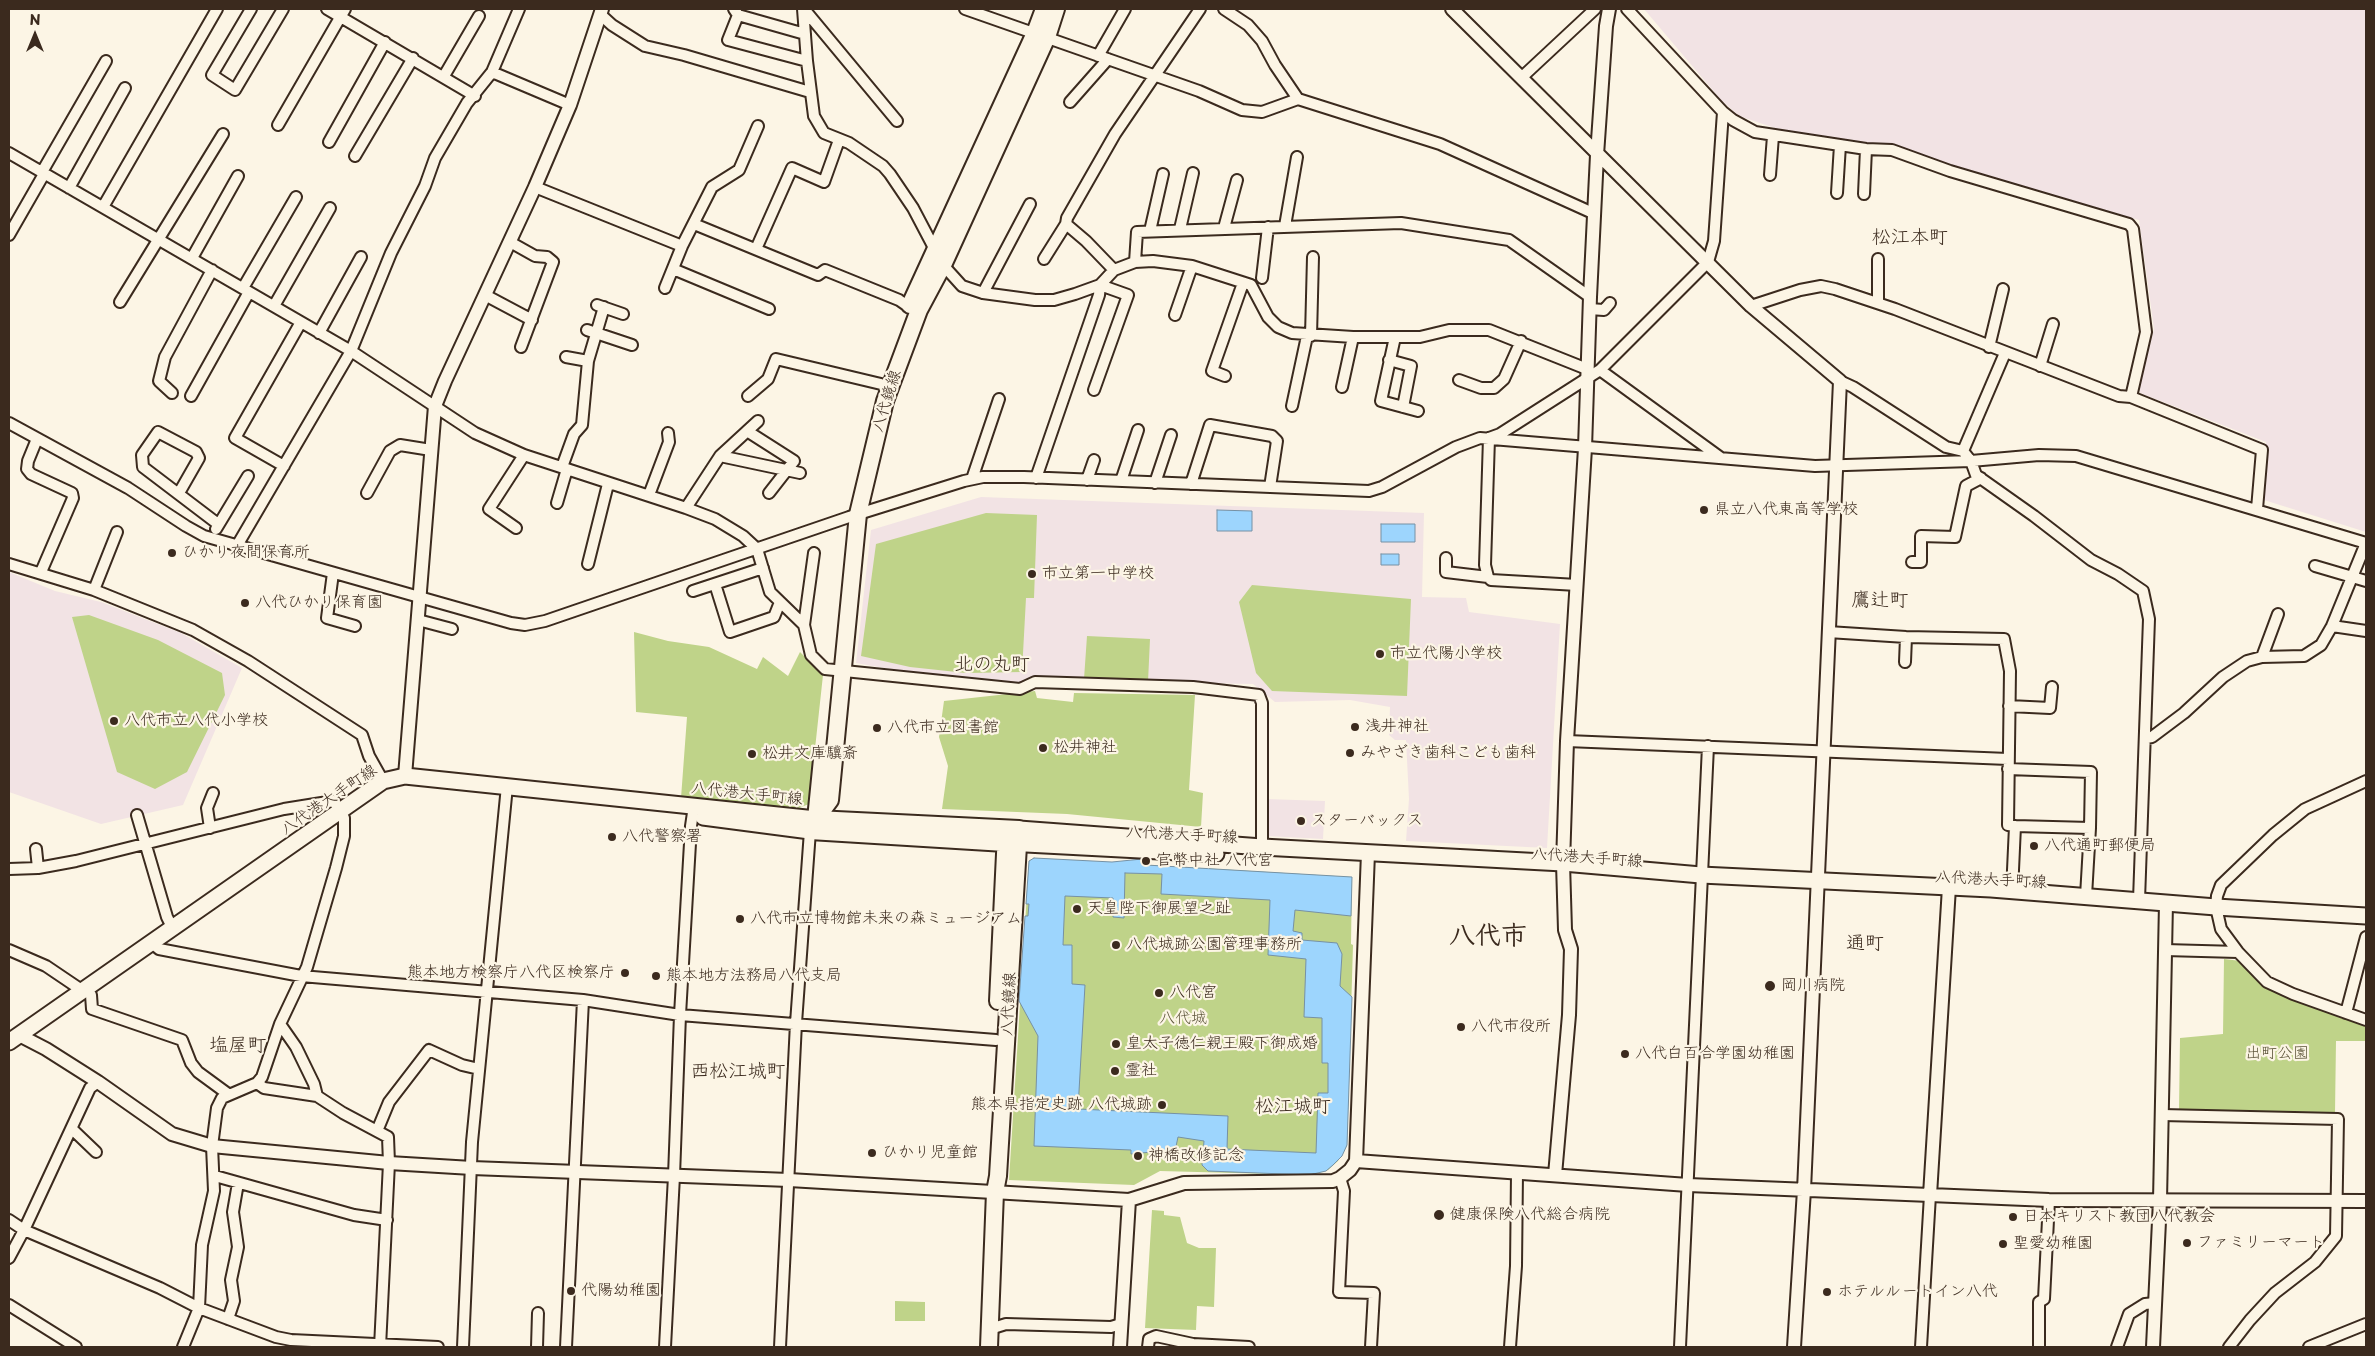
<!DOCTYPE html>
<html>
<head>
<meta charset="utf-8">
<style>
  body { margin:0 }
  #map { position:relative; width:2375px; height:1356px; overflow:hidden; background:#fcf5e5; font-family:"Playpen Sans",sans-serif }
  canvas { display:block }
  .frame { position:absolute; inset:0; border:10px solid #3b2a1e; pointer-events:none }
  .north { position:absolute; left:10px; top:10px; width:50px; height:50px; -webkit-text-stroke:4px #fcf5e5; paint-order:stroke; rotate:0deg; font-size:14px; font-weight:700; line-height:20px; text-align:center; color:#3b2a1e }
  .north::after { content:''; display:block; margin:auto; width:18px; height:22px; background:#3b2a1e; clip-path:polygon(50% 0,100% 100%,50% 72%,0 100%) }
</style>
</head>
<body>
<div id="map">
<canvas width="2375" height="1356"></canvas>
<div class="frame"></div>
<div class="north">N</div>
</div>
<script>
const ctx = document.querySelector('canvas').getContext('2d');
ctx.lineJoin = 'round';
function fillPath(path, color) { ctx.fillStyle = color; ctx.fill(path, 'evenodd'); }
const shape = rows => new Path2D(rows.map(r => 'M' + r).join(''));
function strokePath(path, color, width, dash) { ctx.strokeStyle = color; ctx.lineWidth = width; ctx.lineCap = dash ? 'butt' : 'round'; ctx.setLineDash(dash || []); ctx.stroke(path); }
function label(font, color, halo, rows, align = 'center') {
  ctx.font = font + ' "Playpen Sans","Klee One",sans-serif'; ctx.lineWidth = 4.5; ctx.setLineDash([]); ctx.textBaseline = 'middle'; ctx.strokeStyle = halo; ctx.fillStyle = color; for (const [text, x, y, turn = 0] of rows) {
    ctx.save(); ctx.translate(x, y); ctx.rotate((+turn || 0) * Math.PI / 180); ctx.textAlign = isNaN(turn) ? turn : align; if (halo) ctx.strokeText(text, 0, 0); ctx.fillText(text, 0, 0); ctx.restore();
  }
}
fillPath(shape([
  [1644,9,2366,9,2366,532,2264,500,2266,442,2140,393,2140,382,2154,329,2139,220,1946,164,1891,145,1863,144,1775,128,1739,116,1721,100],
  [981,497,1424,513,1422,597,1466,598,1469,612,1560,624,1547,848,1406,841,1409,799,1406,740,1395,740,1389,735,1390,707,1350,700,1275,702,1253,684,1025,680,1021,686,922,675,856,663,871,530],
  [9,572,55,591,101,602,181,633,242,668,183,805,101,824,9,792],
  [1267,799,1325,801,1323,839,1266,836]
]), '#f2e3e4');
fillPath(shape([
  [986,513,1037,515,1034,598,1026,598,1022,672,966,673,910,667,861,656,876,544],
  [1252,585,1411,599,1407,696,1272,691,1256,673,1239,602],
  [89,615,158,640,222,673,225,695,187,772,155,789,117,772,72,617],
  [634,632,668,641,709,647,757,669,763,657,788,676,800,652,823,675,809,804,796,809,681,798,687,717,636,712],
  [1087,636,1150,639,1148,682,1084,679],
  [1035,691,1037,698,1073,702,1074,693,1195,695,1189,790,1203,793,1201,827,1067,814,942,809,948,766,939,737,944,701],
  [1034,858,1352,877,1351,944,1353,945,1347,1146,1338,1161,1328,1170,1310,1175,1160,1171,1134,1185,1009,1180,1029,861],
  [2224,959,2241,961,2264,987,2278,994,2366,1024,2366,1041,2336,1041,2335,1112,2179,1111,2180,1038,2223,1034],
  [1152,1210,1164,1211,1164,1215,1180,1217,1187,1243,1199,1248,1216,1248,1214,1307,1197,1306,1196,1330,1145,1328],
  [895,1301,925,1302,925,1321,895,1321]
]), '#bfd389');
const water = shape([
  [1217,510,1252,511,1252,531,1217,531,1217,510],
  [1381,524,1415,524,1415,542,1381,542,1381,524],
  [1381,554,1399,554,1399,565,1381,565,1381,554],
  [1034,858,1112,862,1142,859,1146,865,1352,877,1351,916,1295,910,1293,931,1302,933,1302,940,1337,943,1342,954,1340,986,1352,997,1347,1145,1342,1156,1333,1165,1326,1171,1309,1175,1208,1171,1202,1165,1204,1141,1178,1137,1174,1156,1156,1155,1152,1152,1131,1154,1131,1150,1034,1146,1038,1036,1019,1001,1025,916,1028,916,1029,904,1026,904,1029,861,1034,858],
  [1125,873,1162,874,1161,894,1270,900,1268,955,1306,959,1304,1017,1322,1018,1322,1063,1328,1063,1328,1093,1318,1093,1316,1153,1227,1149,1228,1116,1078,1109,1085,985,1072,984,1072,945,1063,945,1065,896,1113,898,1113,917,1124,918,1125,873]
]);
fillPath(water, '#9dd5fd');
strokePath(water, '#7691a4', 1);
const minor = shape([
  [251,9,212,75,235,90,283,9],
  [327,9,475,96],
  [734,9,738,15,805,34],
  [803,9,807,61,814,116,824,133,849,143,883,166,890,174,913,208,943,265,962,286,983,293,1035,300,1054,300,1075,294,1100,285,1114,270,1135,262,1137,232,1401,223,1509,240,1590,297],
  [804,9,897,121],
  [965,9,1199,91,1242,110,1262,112,1298,99,1440,144,1595,214],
  [1224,9,1248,25,1262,41,1275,65,1298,99],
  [1627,9,1723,112,1733,120,1755,132,1866,149,1892,150,1950,171,2129,224,2133,229,2146,332,2131,397],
  [601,15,612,25,645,46,684,55,810,92],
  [738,15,728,40,807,61],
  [1098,56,1125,9],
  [492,72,570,105],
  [444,76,479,16],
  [1521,78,1595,9],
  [1070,102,1108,59],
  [278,125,345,9],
  [329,142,385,42],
  [9,153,351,351,475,433,524,455,686,508,715,519,743,536,757,549,770,592,804,625,811,655,825,669,1020,689,1035,682,1193,687,1259,695,1262,703,1262,847],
  [355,156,413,58],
  [42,172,106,61],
  [1770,175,1773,136],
  [535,187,682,246],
  [69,188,125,88],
  [1837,193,1840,145],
  [1864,194,1866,149],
  [103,207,217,9],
  [694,224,818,275,825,270,899,300,909,307],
  [1285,226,1297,157],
  [1224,228,1237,180],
  [1180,229,1193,173],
  [1150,231,1163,174],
  [9,235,44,174],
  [510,242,535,256,547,257,553,262,521,347],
  [756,249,792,168,824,182,839,140],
  [192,258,238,176],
  [1044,259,1066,224],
  [1135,262,1153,261,1192,266,1251,285,1268,317,1278,327,1292,333,1353,337,1420,337,1449,330,1489,330,1587,369],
  [673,269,769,309],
  [1114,270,1086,241,1066,224,1067,218,1115,134,1200,9],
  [1262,278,1268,227],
  [243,288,296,197],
  [665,288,682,246,712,187,739,170,758,126],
  [983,293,1030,204],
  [485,295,532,320],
  [120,302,223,134],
  [1878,303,1878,259],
  [597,305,623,314],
  [274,306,330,208],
  [1751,306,1800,290,1821,286,1835,289,1895,309,2119,396,2131,397,2262,450,2257,509],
  [1589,309,1604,310,1610,303],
  [1175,315,1192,266],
  [587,330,632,345],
  [319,333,361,257],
  [1311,336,1313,257],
  [1395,337,1381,401,1418,411],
  [1989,347,2003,289],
  [566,357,588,361],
  [1389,360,1411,366,1403,407],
  [2040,366,2053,324],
  [1600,370,1721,458],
  [1225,376,1212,371,1243,283],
  [1459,380,1481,388,1494,388,1504,379,1521,341],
  [1840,381,1853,387,1946,447,1963,451,1971,461,1976,475,2034,516,2091,560,2118,574,2143,591,2149,619,2139,900],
  [1342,387,1353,337],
  [1094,390,1128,295,1100,285],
  [172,393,159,381,165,357,212,270],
  [191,396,249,292],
  [748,396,768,379,776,359,881,384],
  [1292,406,1307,336],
  [9,423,128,488,186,526,204,536,511,623,525,625,545,621,849,517,964,481,983,477,1024,477,1369,491,1382,487,1456,447,1480,438,1815,466,1971,461,2039,455,2076,456,2366,543],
  [747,431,794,461,769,493],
  [37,439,28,461,27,469,31,474,72,493,73,498,41,572],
  [1963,451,2005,353],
  [720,456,800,473],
  [284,466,235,438,301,322],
  [562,467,574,434,582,425,588,361,604,307],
  [1036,478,1099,295,1100,285],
  [972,479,999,399],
  [1087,480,1094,460],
  [1121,481,1138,430],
  [1155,483,1171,435],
  [1191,484,1210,425,1272,436,1277,441,1270,487],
  [179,493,199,458,196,452,158,432,142,455,143,467,218,524],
  [367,493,390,451,400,445,431,450],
  [649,495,669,442,668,433],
  [557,503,567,469],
  [686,508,720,456,758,421],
  [516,528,489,509,524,455],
  [216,529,248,476],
  [238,544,351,351,391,253,425,186,435,158,467,103,492,72,519,9],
  [1446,558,1446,572,1488,577],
  [1912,562,1921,562,1921,536,1955,537,1966,486,1981,478],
  [9,564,94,590,193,630,248,661,362,735,369,756,383,781],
  [588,564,608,484],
  [2315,566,2366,581],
  [333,573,327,618,355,626],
  [715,584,730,632,774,617,780,602],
  [1577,585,1491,580,1488,577,1485,565,1489,438,1500,434,1600,370,1708,262,1714,241,1723,112],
  [94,590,117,532],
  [693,591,763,568],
  [418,620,452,629],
  [804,625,814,553],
  [2332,626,2366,631],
  [1828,632,1906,637,2004,639,2010,671,2008,825,2015,826,2012,892],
  [2262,657,2278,614],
  [1905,662,1906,637],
  [2009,706,2050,708,2052,687],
  [2146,738,2152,737,2184,713,2223,677,2247,661,2262,657,2304,656,2321,645,2332,626,2366,543],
  [1567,741,2008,759],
  [2008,769,2091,772,2090,828],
  [2366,781,2305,809,2273,835,2221,885,2217,896,2216,907,2221,929,2238,952,2267,982,2293,994,2366,1020],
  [137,815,167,917,173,929],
  [2015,826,2090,828,2086,896],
  [210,828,207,808,213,793],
  [36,849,38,868],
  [9,869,38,868,76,861,284,809,334,801,344,818,344,836,336,868,307,967,280,1024,262,1077,257,1083,222,1098,217,1108,212,1146,214,1191,202,1245,199,1308,183,1347],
  [153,944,159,949,301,976,583,1000,680,1015,996,1040],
  [9,950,46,966,83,991],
  [2165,950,2238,952],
  [91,995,92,1009,182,1040,191,1063,198,1072,228,1094],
  [2346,1013,2366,937],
  [280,1024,296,1047,314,1084,317,1096],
  [257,1083,264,1088,317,1096,343,1113,388,1137,389,1163,380,1347],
  [2162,1115,2338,1119,2336,1236,2315,1262,2275,1293,2250,1320,2229,1347],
  [72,1129,96,1152],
  [377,1131,389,1102,429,1050,462,1065,479,1069],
  [215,1176,354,1215,387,1220],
  [1340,1178,1344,1191,1339,1292,1374,1293,1371,1347],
  [9,1220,24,1230,160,1288,199,1308,276,1337,291,1340,438,1347],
  [9,1258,24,1230,90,1088,98,1082],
  [9,1305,76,1347],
  [228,1319,234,1301,231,1280,238,1247,233,1212,238,1183],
  [990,1329,1006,1324,1111,1327,1121,1324],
  [463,1347,472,1142,507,786],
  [537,1347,538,1313],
  [566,1347,583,1000],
  [665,1347,674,1176,680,1015,691,826,694,806],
  [780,1347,796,1023,810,831],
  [1148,1347,1149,1339,1156,1336,1193,1344,1249,1347],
  [1510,1347,1516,1266,1517,1173],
  [1680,1347,1708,746],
  [1921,1347,1930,1195],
  [2039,1347,2039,1302,2044,1299,2049,1200],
  [2117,1347,2129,1314,2145,1304,2155,1303],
  [2309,1347,2366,1324]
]);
const tertiary = shape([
  [1452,9,1751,306,1840,381,1804,1190,1794,1347],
  [405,776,435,406,445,381,535,187,570,105,602,9],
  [19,1035,46,1049,98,1082,172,1134,212,1146,389,1163,472,1168,789,1180,1129,1200,1184,1183,1333,1181,1340,1178,1350,1170,1356,1161,1368,853],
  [1356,1161,1688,1185,1930,1195,2049,1200,2366,1201],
  [1555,1175,1569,1015,1571,949,1565,930,1563,863,1567,741,1585,448,1590,297,1597,155,1606,26,1609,9],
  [1930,1195,1949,887],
  [1120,1347,1129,1200],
  [2153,1347,2160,1200,2166,903]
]);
const secondary = shape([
  [703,817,810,831],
  [1019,829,1262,847,1563,863,1701,875,1991,889,2216,907,2366,916],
  [1007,843,1216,854],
  [9,1042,383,781,405,776,816,819]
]);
const primary = shape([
  [910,305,1035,33,1044,9],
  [816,819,822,759],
  [816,819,1019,829,998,1176,995,1192,989,1347],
  [1005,843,810,831,816,819,830,800,858,514,885,401,919,310,943,265,1047,37,1056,9],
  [998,1001,1006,833]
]);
strokePath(minor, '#3b2a1e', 14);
strokePath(tertiary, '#3b2a1e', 16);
strokePath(secondary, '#3b2a1e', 19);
strokePath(primary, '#3b2a1e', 20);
strokePath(minor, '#fcf5e5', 10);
strokePath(tertiary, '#fcf5e5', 12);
strokePath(secondary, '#fcf5e5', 15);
strokePath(primary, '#fcf5e5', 16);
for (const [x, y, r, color] of [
  [1704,510,5,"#3b2a1e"],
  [172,553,5,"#3b2a1e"],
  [1032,574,5,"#3b2a1e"],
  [245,603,5,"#3b2a1e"],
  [1380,654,5,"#3b2a1e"],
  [114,721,5,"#3b2a1e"],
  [1355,727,5,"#3b2a1e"],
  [877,728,5,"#3b2a1e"],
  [1043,748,5,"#3b2a1e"],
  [1350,753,5,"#3b2a1e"],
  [752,754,5,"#3b2a1e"],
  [1301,821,5,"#3b2a1e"],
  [612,837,5,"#3b2a1e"],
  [2034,846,5,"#3b2a1e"],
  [1146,861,5,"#3b2a1e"],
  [1077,909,5,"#3b2a1e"],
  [740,919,5,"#3b2a1e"],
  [1116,945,5,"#3b2a1e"],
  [625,973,5,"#3b2a1e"],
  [656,976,5,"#3b2a1e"],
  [1770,986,6,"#3b2a1e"],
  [1159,993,5,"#3b2a1e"],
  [1461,1027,5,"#3b2a1e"],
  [1116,1044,5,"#3b2a1e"],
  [1625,1054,5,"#3b2a1e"],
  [1115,1071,5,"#3b2a1e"],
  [1162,1105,5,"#3b2a1e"],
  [872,1153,5,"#3b2a1e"],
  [1138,1156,5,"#3b2a1e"],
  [1439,1215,6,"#3b2a1e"],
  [2013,1217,5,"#3b2a1e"],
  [2187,1243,5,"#3b2a1e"],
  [2003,1244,5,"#3b2a1e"],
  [571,1291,5,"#3b2a1e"],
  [1827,1292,5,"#3b2a1e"]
]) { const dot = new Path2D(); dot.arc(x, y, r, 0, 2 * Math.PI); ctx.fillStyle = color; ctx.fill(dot); strokePath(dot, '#fcf5e5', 2); }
label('16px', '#3b2a1e', '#fcf5e5', [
  ["八代鏡線",887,401,-73],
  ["八代港大手町線",747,794,6],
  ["八代港大手町線",329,800,-34],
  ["八代港大手町線",1182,835,3],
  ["八代港大手町線",1587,858,4],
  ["八代港大手町線",1991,880,3],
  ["八代鏡線",1009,1004,-87]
]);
label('16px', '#3b2a1e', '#fcf5e5', [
  ["県立八代東高等学校",1714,510],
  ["ひかり夜間保育所",182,553],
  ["市立第一中学校",1042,574],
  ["八代ひかり保育園",255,603],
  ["市立代陽小学校",1390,654],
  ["八代市立八代小学校",124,721],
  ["浅井神社",1365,727],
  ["八代市立図書館",887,728],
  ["松井神社",1053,748],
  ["みやざき歯科こども歯科",1360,753],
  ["松井文庫驥斎",762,754],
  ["スターバックス",1311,821],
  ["八代警察署",622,837],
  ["八代通町郵便局",2044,846],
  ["官幣中社 八代宮",1156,861],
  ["天皇陛下御展望之趾",1087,909],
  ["八代市立博物館未来の森ミュージアム",750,919],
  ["八代城跡公園管理事務所",1126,945],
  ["熊本地方検察庁八代区検察庁",615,973,"right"],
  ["熊本地方法務局八代支局",666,976],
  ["岡川病院",1781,986],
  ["八代宮",1169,993],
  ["八代市役所",1471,1027],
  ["皇太子徳仁親王殿下御成婚",1126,1044],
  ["八代白百合学園幼稚園",1635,1054],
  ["霊社",1125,1071],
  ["熊本県指定史跡 八代城跡",1152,1105,"right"],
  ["ひかり児童館",882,1153],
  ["神橋改修記念",1148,1156],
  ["健康保険八代総合病院",1450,1215],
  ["日本キリスト教団八代教会",2023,1217],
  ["ファミリーマート",2197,1243],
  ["聖愛幼稚園",2013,1244],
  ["代陽幼稚園",581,1291],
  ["ホテルルートイン八代",1837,1292]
], 'left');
label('16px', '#5c5439', '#fcf5e5', [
  ["八代城",1183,1019],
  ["出町公園",2277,1054]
]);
label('19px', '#3b2a1e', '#fcf5e5', [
  ["松江本町",1910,238],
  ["鷹辻町",1880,601],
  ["北の丸町",992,665],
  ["通町",1865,944],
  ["塩屋町",238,1046],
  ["西松江城町",738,1072],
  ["松江城町",1293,1107]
]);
label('bold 26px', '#3b2a1e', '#fcf5e5', [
  ["八代市",1488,937]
]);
</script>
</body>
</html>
